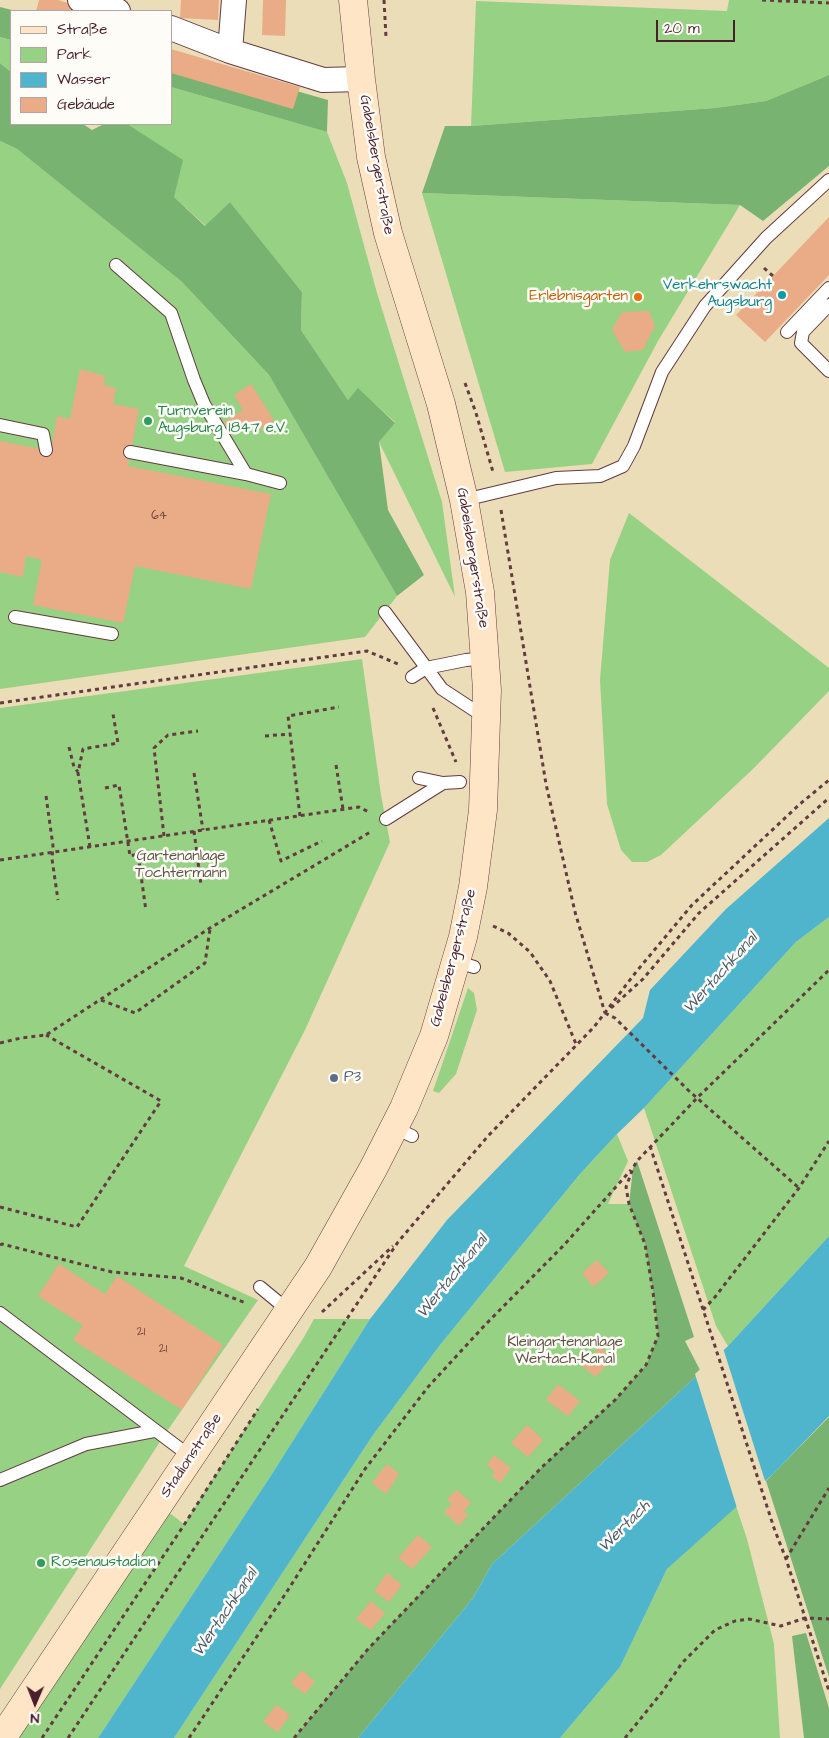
<!DOCTYPE html>
<html>
<head>
<meta charset="utf-8">
<style>
  body { margin:0 }
  #map { position:relative; width:829px; height:1738px; overflow:hidden; background:#ecddb9; font-family:"Architects Daughter",sans-serif }
  canvas { display:block }
  .legend { position:absolute; left:10px; top:10px; width:162px; height:115px; box-sizing:border-box; background:#fdfcf7; border:1px solid #b5a4a5; margin:0; padding:6px 9px; list-style:none; font-size:15px; color:#4a1f2b }
  .legend li { display:flex; align-items:center; gap:10px; height:25px }
  .legend b { width:25px; border:1px solid #b5a4a5 }
  .north { position:absolute; left:10px; top:1678px; width:50px; height:50px; -webkit-text-stroke:4px #fdfcf7; paint-order:stroke; rotate:181deg; font-size:14px; font-weight:700; line-height:20px; text-align:center; color:#4a1f2b }
  .north::after { content:''; display:block; margin:auto; width:18px; height:22px; background:#4a1f2b; clip-path:polygon(50% 0,100% 100%,50% 72%,0 100%) }
  .scale { position:absolute; left:656px; top:20px; width:79px; height:22px; box-sizing:border-box; border:2px solid #4a1f2b; border-top:0; padding-left:6px; font-size:15px; line-height:18px; white-space:nowrap; color:#4a1f2b; -webkit-text-stroke:4px #fdfcf7; paint-order:stroke }
</style>
</head>
<body>
<div id="map">
<canvas width="829" height="1738"></canvas>
<ul class="legend">
<li><b style="height:6px;background:#fde5c5"></b>Straße</li>
<li><b style="height:14px;background:#97d184"></b>Park</li>
<li><b style="height:14px;background:#4fb5cd"></b>Wasser</li>
<li><b style="height:14px;background:#e9ac86"></b>Gebäude</li>
</ul>
<div class="north">N</div>
<div class="scale">20 m</div>
</div>
<script>
const ctx = document.querySelector('canvas').getContext('2d');
ctx.lineJoin = 'round';
function fillPath(path, color) { ctx.fillStyle = color; ctx.fill(path, 'evenodd'); }
const shape = rows => new Path2D(rows.map(r => 'M' + r).join(''));
function strokePath(path, color, width, dash) { ctx.strokeStyle = color; ctx.lineWidth = width; ctx.lineCap = dash ? 'butt' : 'round'; ctx.setLineDash(dash || []); ctx.stroke(path); }
function label(font, color, halo, rows, align = 'center') {
  ctx.font = font + ' "Architects Daughter",sans-serif'; ctx.lineWidth = 5; ctx.setLineDash([]); ctx.textBaseline = 'middle'; ctx.strokeStyle = halo; ctx.fillStyle = color; for (const [text, x, y, turn = 0] of rows) {
    ctx.save(); ctx.translate(x, y); ctx.rotate((+turn || 0) * Math.PI / 180); ctx.textAlign = isNaN(turn) ? turn : align; if (halo) ctx.strokeText(text, 0, 0); ctx.fillText(text, 0, 0); ctx.restore();
  }
}
fillPath(shape([
  [729,0,829,0,829,75,766,101,715,108,471,126,476,1,727,11],
  [0,37,11,40,11,72,0,63],
  [171,87,327,132,347,183,377,293,442,502,455,597,379,442,395,422,358,389,348,400,301,330,302,292,230,202,206,226,174,197,127,124,171,124],
  [0,141,17,149,182,282,269,375,397,596,365,637,0,689],
  [422,193,740,205,658,341,592,464,505,472],
  [629,513,829,668,829,691,753,769,661,855,647,862,632,862,621,850,607,804,600,680,610,560],
  [362,659,381,795,390,842,305,1030,184,1266,258,1300,163,1437,0,1689,0,708],
  [829,917,829,1236,728,1346,716,1326,644,1108,796,942],
  [468,988,474,993,477,1010,456,1074,439,1093,433,1091],
  [617,1134,628,1161,608,1204,629,1204,645,1244,653,1292,658,1336,646,1365,615,1400,368,1649,294,1738,174,1738,373,1435,440,1345,580,1174],
  [314,1319,370,1319,270,1477,98,1738,2,1738,159,1505,184,1524,304,1337],
  [736,1506,747,1539,774,1644,780,1738,560,1738,620,1667,667,1569]
]), '#97d184');
fillPath(shape([
  [0,7,16,11,11,11,11,40,0,37],
  [171,55,328,100,327,132,171,87],
  [0,63,11,72,11,124,83,124,92,130,104,124,127,124,183,160,174,197,205,226,230,202,302,292,301,330,348,400,358,388,395,423,379,442,388,510,424,575,397,596,269,375,182,282,17,149,0,141],
  [829,75,829,166,763,221,740,205,422,193,445,126,471,126,715,108,766,101],
  [637,1161,694,1337,685,1341,701,1372,492,1564,473,1598,358,1738,294,1738,368,1649,542,1467,615,1400,646,1365,658,1336,653,1292,645,1244,629,1204,633,1168],
  [829,1417,829,1677,766,1481],
  [806,1633,829,1708,829,1738,804,1738,792,1636]
]), '#79b372');
fillPath(shape([
  [829,818,829,917,796,942,644,1108,617,1134,580,1174,440,1345,373,1435,174,1738,98,1738,270,1477,370,1319,447,1220,643,1018,650,990,726,909],
  [829,1236,829,1416,773,1474,667,1569,620,1667,560,1738,358,1738,473,1598,492,1564,701,1372,728,1346]
]), '#4fb5cd');
fillPath(shape([
  [723,1348,766,1484,737,1508,695,1374]
]), '#ecddb9');
fillPath(shape([
  [39,0,58,0,94,11,36,11],
  [181,0,219,0,218,20,180,18],
  [263,0,286,0,285,36,262,35],
  [171,49,300,87,293,109,171,73],
  [829,217,829,275,765,342,736,315],
  [649,311,655,326,643,350,625,352,612,330,622,312],
  [80,369,105,376,104,385,116,388,113,404,139,409,128,466,271,494,251,589,135,566,123,623,33,605,42,560,26,556,23,577,0,572,0,441,51,451,57,416,70,419],
  [251,384,274,420,256,432,249,422,231,434,224,422,243,410,234,395],
  [597,1260,609,1273,593,1287,582,1273],
  [59,1264,105,1294,117,1276,223,1345,182,1410,73,1340,83,1325,38,1296],
  [600,1347,613,1359,595,1377,582,1366],
  [558,1384,580,1401,568,1416,546,1400],
  [527,1425,543,1440,528,1457,511,1443],
  [494,1455,511,1468,500,1483,492,1476,495,1472,487,1465],
  [387,1464,399,1474,386,1494,372,1483],
  [457,1490,471,1503,464,1511,468,1515,459,1526,444,1512,452,1504,447,1499],
  [418,1535,432,1547,412,1569,398,1558],
  [387,1573,402,1585,389,1602,374,1591],
  [371,1601,385,1613,371,1630,356,1619],
  [302,1670,315,1682,305,1694,291,1683],
  [276,1705,290,1715,278,1732,263,1722]
]), '#e9ac86');
const lane = shape([
  [116,265,171,313,194,380,204,404,246,474],
  [829,305,803,332,801,343,829,371],
  [787,332,829,288],
  [0,425,43,434,46,450],
  [130,452,246,474,280,483],
  [464,500,556,478,600,476,623,466,634,446,662,372,705,306,766,238,829,180],
  [385,612,442,689,486,718],
  [15,617,112,634],
  [412,677,426,668,466,660,486,658],
  [419,778,443,783],
  [386,819,443,783,460,782],
  [455,961,474,967],
  [393,1127,412,1136],
  [260,1287,289,1311],
  [0,1313,191,1457],
  [0,1480,86,1444,154,1431]
]);
const street = shape([
  [80,0,118,11],
  [171,28,230,51,323,80,361,79],
  [230,51,234,0]
]);
const secondary = shape([
  [2,1738,318,1267,373,1169,404,1108,434,1036,463,937,473,887,483,810,487,690,480,592,464,500,441,404,388,233,371,157,361,79,353,0]
]);
strokePath(lane, '#623c40', 14);
strokePath(street, '#623c40', 26);
strokePath(secondary, '#623c40', 29);
strokePath(shape([
  [384,0,386,37],
  [762,0,829,3],
  [764,268,773,276],
  [465,383,476,413,493,472],
  [501,510,546,784,575,912,605,1013],
  [0,703,367,651,398,664],
  [433,708,456,762],
  [265,736,290,734],
  [69,747,74,767,78,772],
  [336,765,343,809],
  [194,773,203,830],
  [105,788,119,785,130,856,138,854,146,911],
  [46,796,53,846,52,859,58,900],
  [300,816,288,716,339,707],
  [269,820,281,861,322,841],
  [194,831,201,885],
  [164,836,154,748,168,735,198,731],
  [90,847,78,773,83,749,118,743,113,714],
  [0,860,359,807,369,812],
  [493,926,508,933,530,952,550,981,576,1044],
  [101,1000,135,1013,205,963,210,929],
  [611,1008,643,979,699,913,829,798],
  [605,1013,615,1018,688,1090,799,1188],
  [0,1043,21,1038,46,1035,210,928,372,831],
  [650,1146,774,1528,786,1559,829,1691],
  [0,1207,77,1227,161,1101,46,1035],
  [0,1245,2,1244,112,1272,181,1278,246,1303],
  [703,1310,715,1297,799,1188,829,1141],
  [322,1312,393,1246],
  [786,1559,829,1488],
  [42,1738,184,1525,258,1409],
  [68,1738,398,1242,488,1136,594,1027,636,972,692,905,800,804,829,780],
  [189,1738,286,1593,365,1469,428,1387,485,1325,564,1245,631,1170],
  [294,1738,368,1649,542,1467,615,1400,646,1365,658,1336,653,1292,645,1244,629,1204,626,1187,633,1168,637,1161,697,1098,829,970],
  [625,1738,663,1691,682,1663,715,1630,735,1621,749,1619,781,1626,805,1618,829,1619]
]), '#623c40', 3, [4, 4]);
strokePath(lane, '#fff', 12);
strokePath(street, '#fff', 24);
strokePath(secondary, '#fde5c5', 28);
for (const [x, y, r, color] of [
  [782,295,5,"#0f9aa8"],
  [638,297,5,"#e8710a"],
  [148,421,5,"#2e9e5b"],
  [334,1078,5,"#5c6f8a"],
  [41,1563,5,"#2e9e5b"]
]) { const dot = new Path2D(); dot.arc(x, y, r, 0, 2 * Math.PI); ctx.fillStyle = color; ctx.fill(dot); strokePath(dot, '#fdfcf7', 2); }
label('12px', '#724242', null, [
  ["64",159,516],
  ["21",141,1332],
  ["21",163,1349]
]);
label('15px', '#4a1f2b', '#fdfcf7', [
  ["Gabelsbergerstraße",376,165,80],
  ["Gabelsbergerstraße",472,558,81],
  ["Gabelsbergerstraße",454,958,-75],
  ["Stadionstraße",192,1456,-56]
]);
label('15px', '#0d838f', '#fdfcf7', [
  ["Verkehrswacht",772,286],
  ["Augsburg",772,303]
], 'right');
label('15px', '#c56008', '#fdfcf7', [
  ["Erlebnisgarten",628,297]
], 'right');
label('15px', '#27864d', '#fdfcf7', [
  ["Turnverein",158,412],
  ["Augsburg 1847 e.V.",158,429],
  ["Rosenaustadion",51,1563]
], 'left');
label('15px', '#615446', '#fdfcf7', [
  ["Gartenanlage",181,857],
  ["Tochtermann",181,874],
  ["Kleingartenanlage",565,1343],
  ["Wertach-Kanal",565,1360]
]);
label('15px', '#4e5e75', '#fdfcf7', [
  ["P3",344,1078]
], 'left');
label('italic 16px', '#4c5b6c', '#fdfcf7', [
  ["Wertachkanal",721,974,-48],
  ["Wertachkanal",453,1277,-51],
  ["Wertach",625,1527,-45],
  ["Wertachkanal",226,1613,-56]
]);
</script>
</body>
</html>
